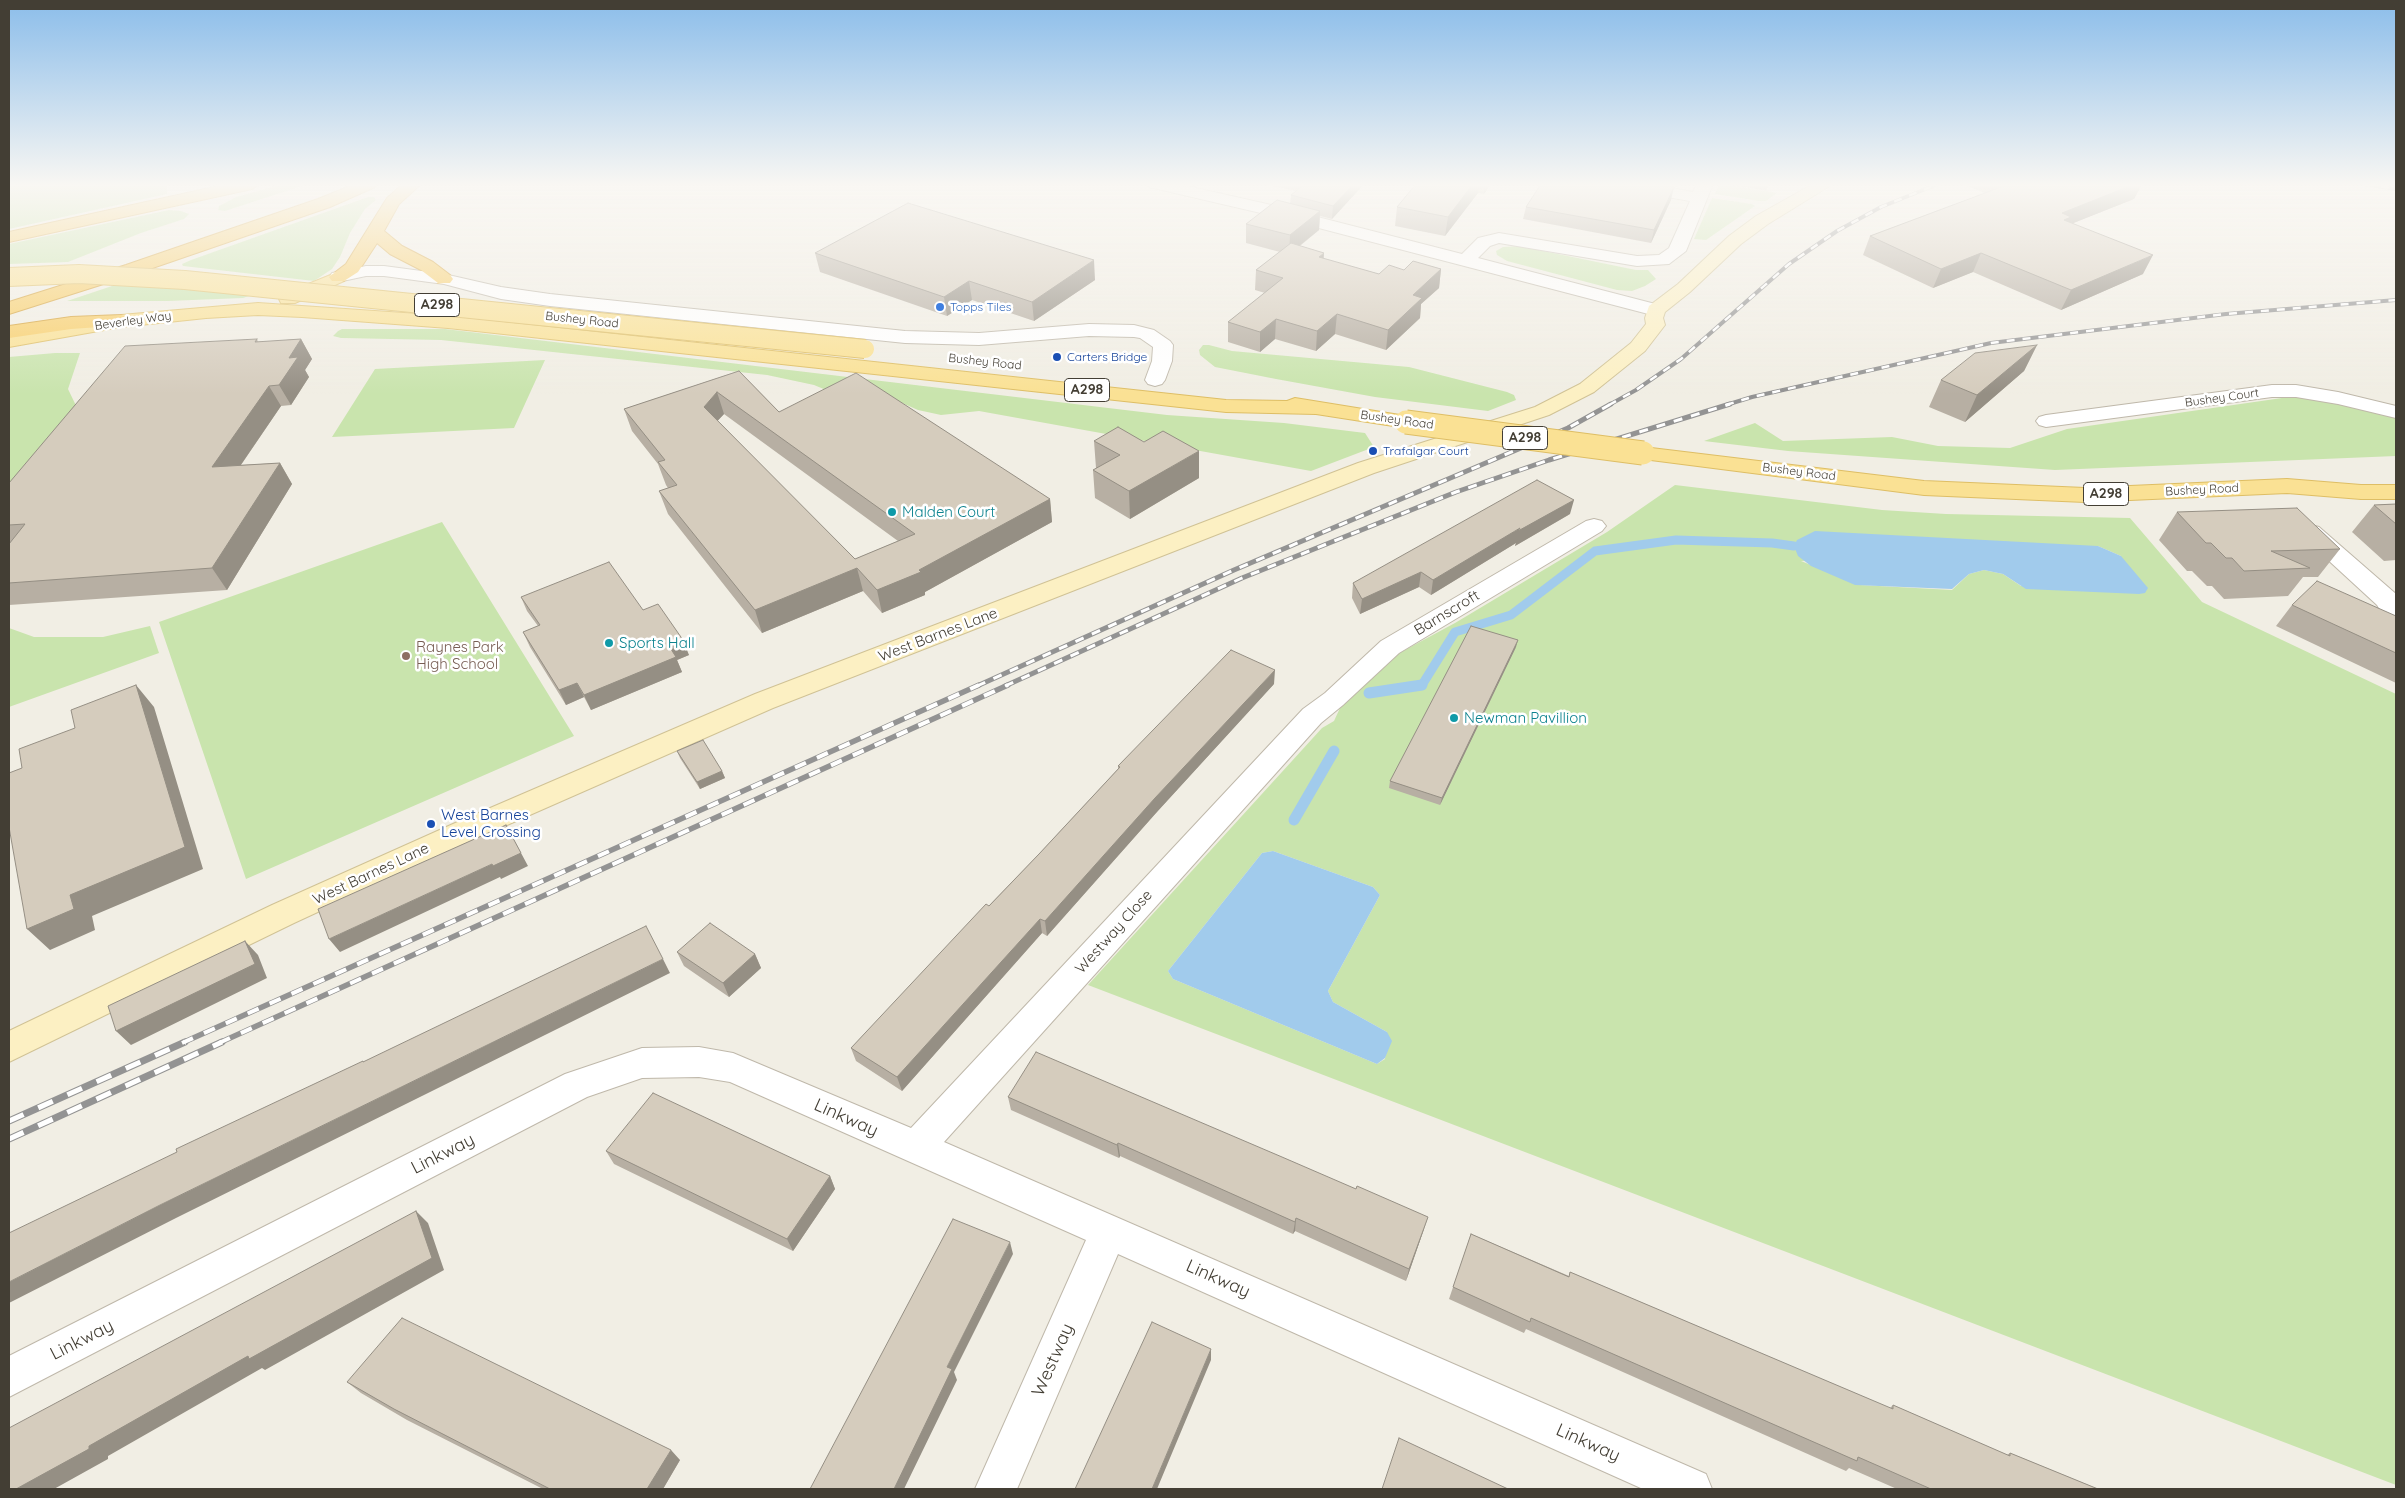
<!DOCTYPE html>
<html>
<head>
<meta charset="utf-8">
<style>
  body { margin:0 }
  #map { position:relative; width:2405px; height:1498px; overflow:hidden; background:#f1eee4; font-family:Quicksand,sans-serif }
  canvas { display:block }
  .frame { position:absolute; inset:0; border:10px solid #433e34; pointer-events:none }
</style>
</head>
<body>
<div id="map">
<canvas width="2405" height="1498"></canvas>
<div class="frame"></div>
</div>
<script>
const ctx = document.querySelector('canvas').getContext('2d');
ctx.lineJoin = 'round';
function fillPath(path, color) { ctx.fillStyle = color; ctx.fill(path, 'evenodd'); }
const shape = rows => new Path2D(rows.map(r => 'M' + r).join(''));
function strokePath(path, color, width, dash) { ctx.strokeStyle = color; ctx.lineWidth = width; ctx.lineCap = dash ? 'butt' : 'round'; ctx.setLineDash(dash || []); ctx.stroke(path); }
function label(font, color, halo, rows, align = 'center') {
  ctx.font = font + ' Quicksand,sans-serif'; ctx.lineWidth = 5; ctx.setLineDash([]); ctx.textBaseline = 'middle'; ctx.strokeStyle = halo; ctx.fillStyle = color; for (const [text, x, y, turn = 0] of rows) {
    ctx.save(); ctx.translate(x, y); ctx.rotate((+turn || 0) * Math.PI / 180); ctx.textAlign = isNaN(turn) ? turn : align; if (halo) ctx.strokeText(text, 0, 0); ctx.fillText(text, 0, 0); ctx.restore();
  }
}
fillPath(shape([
  [9,184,167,184,167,194,9,229],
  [283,184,308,184,225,211,218,210,219,206,236,197],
  [1719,184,1722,184,1777,193,1766,201,1759,201,1715,194],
  [368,197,374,197,376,200,365,209,350,233,340,257,332,269,314,281,183,266,182,264,191,260],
  [1712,198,1752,204,1755,206,1706,240,1694,239],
  [169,210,181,211,189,214,184,219,141,233,68,262,9,264,9,244],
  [1519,246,1636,270,1648,270,1656,279,1645,286,1632,291,1617,290,1507,261,1497,255,1496,251,1503,247],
  [118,284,150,285,252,295,243,298,168,301,67,301],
  [342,329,445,329,1167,415,1284,423,1365,433,1374,447,1311,471,979,411,941,415,918,410,902,403,843,397,814,385,767,375,441,340,341,338,333,336,338,331],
  [1203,345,1209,345,1232,351,1409,367,1507,392,1514,395,1516,400,1488,411,1375,397,1276,379,1215,367,1200,355,1199,350],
  [55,353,80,353,68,389,81,416,9,505,9,357],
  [545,360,514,428,332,437,375,369],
  [2282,398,2315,398,2352,404,2396,416,2396,456,2055,470,1788,451,1704,441,1755,423,1783,441,1892,437,1938,446,2010,448,2067,429],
  [1675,485,1882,510,1946,514,2130,518,2202,602,2396,694,2396,1485,1088,985,1322,728,1334,721,1340,708,1390,658,1455,623,1607,532],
  [2098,546,2121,556,2021,586,2003,574,1984,570,1969,574,1952,590,1860,585,1801,561],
  [1273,851,1373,887,1380,895,1328,991,1333,1002,1387,1032,1385,1059,1377,1064,1173,979,1168,971,1262,853],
  [442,522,574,736,246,879,159,622],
  [150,626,159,653,9,707,9,628,34,637,103,637]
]), '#c9e4ad');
fillPath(shape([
  [1815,531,2098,546,2121,556,2148,588,2145,593,2139,594,2026,589,2003,574,1984,570,1969,574,1952,589,1855,585,1811,566,1798,556,1794,546,1797,540],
  [1273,851,1373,887,1380,895,1328,991,1333,1002,1387,1032,1392,1041,1385,1058,1377,1064,1173,979,1168,971,1262,853]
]), '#a1cbec');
strokePath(shape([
  [1417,686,1422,685,1455,632,1511,615,1595,551,1676,540,1772,543,1794,546]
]), '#a1cbec', 9);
strokePath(shape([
  [1369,693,1422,685],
  [1294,820,1334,751]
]), '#a1cbec', 11);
const street = shape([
  [1147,184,1178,184,1267,204,1462,254,1478,238,1499,233,1637,256,1659,255,1669,248,1690,201,1621,189,1613,184,1650,184,1693,192,1697,184,1713,184,1686,251,1669,264,1637,266,1499,243,1490,246,1478,258,1663,306,1665,310,1663,314,1656,316,1265,214,1149,187,1147,184],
  [366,266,384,266,444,274,501,287,550,294,905,331,979,333,1089,324,1134,325,1154,330,1170,341,1173,345,1172,361,1165,380,1162,384,1155,386,1148,384,1145,380,1152,361,1153,347,1140,338,1134,337,1089,336,979,345,905,343,550,306,501,299,444,284,384,276,366,276,338,282,332,281,329,277,332,273,366,266],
  [2272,385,2296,385,2338,392,2396,406,2396,418,2338,404,2296,397,2272,397,2046,427,2039,425,2036,421,2039,417,2046,415,2272,385],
  [1594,519,1602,521,1606,526,1602,531,1399,653,1343,705,1321,723,944,1142,1706,1474,1712,1489,1643,1489,1118,1254,1017,1489,975,1489,1086,1240,730,1082,699,1077,642,1078,587,1097,9,1397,9,1356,565,1074,642,1048,699,1047,733,1053,911,1128,1303,709,1325,693,1381,641,1586,521,1594,519],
  [2311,525,2319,527,2396,594,2396,624,2387,622,2377,605,2303,537,2299,532,2303,527,2311,525]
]);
const secondary = shape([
  [1813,184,1833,184,1768,224,1741,244,1690,292,1665,312,1663,318,1665,325,1645,351,1594,392,1549,415,1374,473,773,708,473,840,294,923,9,1062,9,1031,272,905,453,824,755,694,1358,463,1535,407,1580,384,1631,343,1646,324,1645,318,1649,306,1678,284,1729,236,1756,216,1813,184]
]);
const primary = shape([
  [338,272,344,273,347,277,344,281,295,303,281,303,279,299,281,295,338,272],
  [258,303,448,316,1226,400,1287,401,1295,398,1406,416,1413,418,1416,422,1413,426,1406,428,1316,414,1226,412,448,328,302,317,258,315,206,318,121,327,9,347,9,335,121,315,258,303],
  [1643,447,1924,481,2085,488,2287,479,2361,485,2396,485,2396,499,2361,499,2287,493,2085,502,1924,495,1635,458,1632,453,1635,448,1643,447]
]);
const highway = shape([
  [228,184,260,184,252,189,9,242,9,232,228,184],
  [355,184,377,184,375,187,330,207,138,273,9,314,9,302,126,265,318,199,355,184],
  [403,184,421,184,399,204,384,231,402,246,433,262,450,275,453,279,450,283,438,283,421,270,390,254,377,243,358,272,344,281,332,281,329,277,346,264,387,198,403,184],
  [121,315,128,317,130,321,128,325,71,329,9,338,9,326,71,317,121,315]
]);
strokePath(street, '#bfb8aa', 2);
strokePath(secondary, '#d0c295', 2);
strokePath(primary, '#debe65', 2);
strokePath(highway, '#d6a339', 2);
fillPath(street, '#fff');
fillPath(secondary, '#fcf0c3');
fillPath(primary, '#fae194');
fillPath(highway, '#f8ce68');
const railFar3 = shape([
  [2365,184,2396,189],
  [1609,405,1636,390,1681,359,1789,264,1837,231,1881,207,1938,184],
  [1726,405,1752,397,1991,343,2226,314,2396,300]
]);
const railFar2 = shape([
  [977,686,1234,570,1568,428,1611,404],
  [1005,686,1242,578,1456,492,1549,460,1730,404]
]);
const railFar1 = shape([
  [182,1043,979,685],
  [219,1043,1008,685]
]);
const rail = shape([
  [9,1121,185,1042],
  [9,1139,222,1042]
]);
strokePath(railFar3, '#939393', 4);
strokePath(railFar2, '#939393', 5);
strokePath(railFar1, '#939393', 5.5);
strokePath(rail, '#939393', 7);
strokePath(railFar3, '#fff', 2.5, [8]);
strokePath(railFar2, '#fff', 3, [9]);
strokePath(railFar1, '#fff', 4, [12]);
strokePath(rail, '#fff', 5, [16]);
const primaryBridgeFar1 = shape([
  [9,277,79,274,185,280,865,349]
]);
const primaryBridge = shape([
  [1406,422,1643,453]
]);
strokePath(primaryBridgeFar1, '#debe65', 20, []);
strokePath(primaryBridge, '#debe65', 25, []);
strokePath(primaryBridgeFar1, '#fae194', 18);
strokePath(primaryBridge, '#fae194', 23);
fillPath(shape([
  [1263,184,1364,184,1332,219,1320,216,1319,230,1300,246,1324,259,1379,274,1404,270,1441,269,1439,288,1421,304,1420,318,1386,350,1335,334,1316,351,1275,339,1260,352,1228,342,1228,322,1265,293,1255,290,1256,270,1280,252,1246,243,1246,224,1290,204,1291,195,1296,191],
  [1416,184,1491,184,1484,194,1478,193,1445,236,1395,226,1397,207],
  [1662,184,1679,184,1677,187],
  [1741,184,1769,184,1766,191,1741,186],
  [1962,184,2142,184,2134,199,2073,223,2143,274,2061,310,1973,272,1933,288,1863,255,1870,236,1985,193],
  [1671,200,1651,243,1523,219,1526,207],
  [815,253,1095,280,1034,321,972,300,947,316,820,272],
  [257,339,258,342,301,339,312,359,305,370,309,377,291,405,281,406,241,465,280,463,292,484,227,590,9,605,9,483],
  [2037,345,2024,371,1965,422,1929,407,1941,380],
  [739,371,779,412,1050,499,1052,522,925,592,925,595,882,613,863,591,762,633,668,514,659,491,668,488,666,485,658,464,632,431,624,409],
  [724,414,898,541,855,559,717,421],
  [1094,441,1199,478,1130,519,1095,498,1093,470,1097,468,1096,468],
  [2396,504,2396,560,2384,561,2352,532,2374,505],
  [2177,512,2340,549,2318,577,2303,577,2288,596,2224,599,2212,586,2207,586,2192,571,2187,571,2159,540],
  [1570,514,1515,546,1516,543,1431,595,1419,587,1360,614,1352,598,1353,583],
  [521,597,643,610,689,655,677,660,682,672,591,710,584,697,566,705,530,647,523,632,538,626,527,611],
  [2292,605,2396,616,2396,683,2276,626],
  [1516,647,1440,805,1389,788,1390,781],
  [1274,684,1156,813,1047,936,1042,933,902,1091,856,1061,851,1048,1039,854,1118,769,1118,766],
  [677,751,722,771,725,778,700,789,680,758],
  [677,952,755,954,761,968,729,997,684,966],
  [1008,1097,1424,1229,1406,1281,1295,1231,1293,1234,1120,1156,1119,1158,1011,1110],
  [606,1151,830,1176,835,1189,793,1251,614,1164],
  [1471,1234,1569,1276,1570,1272,1890,1408,1893,1405,2007,1455,2010,1453,2098,1489,1897,1489,1849,1468,1846,1471,1526,1329,1524,1333,1449,1299],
  [347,1382,680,1460,663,1489,543,1489,407,1420,361,1393]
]), '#b7afa3');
fillPath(shape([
  [1354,184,1364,184,1332,219,1333,206],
  [1473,184,1479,184,1478,193,1445,236,1448,217],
  [1485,184,1491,184,1484,194],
  [2135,184,2142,184,2134,199,2066,226,2062,213],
  [1674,187,1671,200,1651,243,1654,230],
  [1320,211,1319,230,1289,254,1290,235],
  [1324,253,1323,272,1319,257],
  [1981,253,1973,272,1933,288,1941,269],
  [2153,255,2143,274,2061,310,2071,290],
  [1094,260,1095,280,1034,321,1032,302],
  [1441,269,1439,288,1421,304,1420,318,1386,350,1388,330,1413,295],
  [969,281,972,300,947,316,944,297],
  [1337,314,1335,334,1316,351,1317,331],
  [1276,319,1275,339,1260,352,1260,332],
  [301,339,312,359,305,370,309,377,291,405,279,385,289,358],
  [2037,345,2024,371,1965,422,1977,395],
  [269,386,281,406,225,488,212,467],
  [717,392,724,414,710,429,704,407],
  [1199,451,1199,478,1130,519,1129,491],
  [280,463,292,484,227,590,212,568],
  [1050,499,1052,522,925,592,925,595,882,613,877,590,919,570],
  [1574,500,1570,514,1515,546,1516,543,1431,595,1433,580,1520,528],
  [857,568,863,591,762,633,755,610],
  [1421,572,1419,587,1360,614,1362,599],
  [683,640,689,655,677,660,682,672,591,710,584,695,669,646],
  [1518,640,1516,647,1440,805,1442,798],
  [1275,670,1274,684,1156,813,1047,936,1045,921,1155,798],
  [577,683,584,697,566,705,559,690],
  [136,685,154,707,203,869,92,916,95,930,50,950,27,929,70,895],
  [722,771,725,778,700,789,697,782],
  [506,825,528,866,501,879,500,877,340,952,329,939,492,864],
  [1040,919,1042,933,902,1091,897,1077],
  [245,941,258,955,267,978,131,1045,116,1031],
  [755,954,761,968,729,997,723,983],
  [663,959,670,973,176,1218,9,1303,9,1282,160,1205],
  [1118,1143,1120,1156,1119,1158,1117,1145],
  [830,1176,835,1189,793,1251,787,1239],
  [416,1211,428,1223,444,1270,265,1370,262,1368,108,1456,108,1459,54,1489,16,1489,89,1446],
  [1428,1217,1424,1229,1406,1281,1409,1269],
  [1296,1218,1295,1231,1293,1234,1295,1222],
  [1010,1242,1013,1254,954,1372,957,1380,904,1489,894,1489,947,1367],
  [1211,1349,1211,1360,1157,1489,1152,1489],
  [671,1450,680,1460,663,1489,647,1489]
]), '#958f84');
const building = shape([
  [1305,184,1354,184,1333,206,1291,195,1305,184],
  [1416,184,1473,184,1448,217,1397,207,1416,184],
  [1541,184,1657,184,1674,187,1654,230,1526,207,1541,184],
  [2009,184,2135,184,2062,213,2071,217,2064,220,2153,255,2071,290,1981,253,1941,269,1870,236,2009,184],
  [1277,200,1320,211,1290,235,1246,224,1277,200],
  [908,203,1094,260,1032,302,969,281,944,297,815,253,908,203],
  [1291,243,1324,253,1319,257,1379,274,1389,265,1404,270,1413,261,1441,269,1413,295,1422,298,1388,330,1337,314,1317,331,1276,319,1260,332,1228,322,1283,278,1256,270,1291,243],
  [257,339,255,342,301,339,289,358,298,357,279,385,269,386,212,467,280,463,212,568,9,583,9,544,25,524,9,525,9,483,125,346,257,339],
  [2037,345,1977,395,1941,380,1975,353,2037,345],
  [739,371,779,412,856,373,1050,499,919,570,921,572,877,590,857,568,755,610,659,491,677,485,658,462,665,460,624,409,739,371],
  [717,392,915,534,855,559,704,407,717,392],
  [1118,427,1144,442,1163,431,1199,451,1129,491,1093,470,1120,455,1094,441,1118,427],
  [1537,480,1574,500,1518,531,1520,528,1433,580,1421,572,1362,599,1353,583,1537,480],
  [2396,504,2396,524,2374,505,2396,504],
  [2297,508,2340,549,2271,551,2310,568,2244,571,2232,558,2226,558,2211,543,2206,543,2177,512,2297,508],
  [609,562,643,610,658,604,683,640,669,646,676,657,584,695,577,683,559,690,523,632,540,625,521,597,609,562],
  [2317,581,2396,616,2396,653,2292,605,2317,581],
  [1471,626,1518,640,1442,798,1390,781,1471,626],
  [1231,650,1275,670,1155,798,1045,921,1040,919,897,1077,851,1048,986,904,989,906,1039,854,1120,767,1118,766,1231,650],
  [136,685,185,847,70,895,74,909,27,929,9,827,9,773,22,768,19,749,75,728,71,710,136,685],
  [703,740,722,771,697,782,677,751,703,740],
  [506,825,521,853,493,866,492,864,329,939,318,909,506,825],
  [710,923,755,954,723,983,677,952,710,923],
  [646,926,663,959,160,1205,9,1282,9,1233,177,1152,176,1149,363,1061,363,1062,646,926],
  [245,941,255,964,116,1031,108,1006,245,941],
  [1036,1052,1282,1157,1356,1189,1357,1186,1428,1217,1409,1269,1296,1218,1295,1222,1118,1143,1117,1145,1008,1097,1036,1052],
  [653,1093,830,1176,787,1239,606,1151,653,1093],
  [416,1211,432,1258,249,1359,248,1356,89,1446,89,1449,16,1489,9,1489,9,1428,416,1211],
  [953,1219,1010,1242,947,1367,952,1369,894,1489,810,1489,953,1219],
  [1471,1234,1569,1277,1570,1272,1893,1409,1893,1405,2010,1456,2010,1453,2098,1489,1931,1489,1858,1457,1857,1461,1531,1318,1530,1322,1453,1287,1471,1234],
  [402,1318,671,1450,647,1489,550,1489,394,1409,347,1382,402,1318],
  [1152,1322,1211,1349,1152,1489,1075,1489,1152,1322],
  [1399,1438,1508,1489,1382,1489,1399,1438]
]);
fillPath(building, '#d5ccbd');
strokePath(building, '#958f84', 1);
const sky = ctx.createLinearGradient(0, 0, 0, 394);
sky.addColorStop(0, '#8bbdea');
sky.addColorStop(0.47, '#f9f7f3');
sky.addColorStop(1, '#f9f7f300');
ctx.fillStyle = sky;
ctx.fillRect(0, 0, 2405, 394);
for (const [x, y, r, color] of [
  [940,307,5,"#3f7fe0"],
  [1057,357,5,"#1a4fb4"],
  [1373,451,5,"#1a4fb4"],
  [892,512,5,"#0f9aa8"],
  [609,643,5,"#0f9aa8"],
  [406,656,5,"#8d6e63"],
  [1454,718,5,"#0f9aa8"],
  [431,824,5,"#1a4fb4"]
]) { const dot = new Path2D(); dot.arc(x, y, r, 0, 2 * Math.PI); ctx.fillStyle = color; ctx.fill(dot); strokePath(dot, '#fff', 2); }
label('12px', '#366cbe', '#fff', [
  ["Topps Tiles",950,307]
], 'left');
label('12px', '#433e34', '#fff', [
  ["Bushey Road",582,320,6],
  ["Beverley Way",133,321,-8],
  ["Bushey Road",985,362,6],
  ["Bushey Court",2222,398,-8],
  ["Bushey Road",1397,420,8],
  ["Bushey Road",1799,472,7],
  ["Bushey Road",2202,490,-3]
]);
label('12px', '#164399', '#fff', [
  ["Carters Bridge",1067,357],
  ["Trafalgar Court",1383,451]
], 'left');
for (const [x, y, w] of [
  [437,305,45],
  [1087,390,45],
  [1525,438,45],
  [2106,494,45]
]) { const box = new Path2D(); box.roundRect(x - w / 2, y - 11.5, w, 23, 4); ctx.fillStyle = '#fff'; ctx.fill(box); strokePath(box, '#433e34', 1); }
label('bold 14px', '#433e34', null, [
  ["A298",437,305],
  ["A298",1087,390],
  ["A298",1525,438],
  ["A298",2106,494]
]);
label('15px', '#0d838f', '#fff', [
  ["Malden Court",902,512],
  ["Sports Hall",619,643],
  ["Newman Pavillion",1464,718]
], 'left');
label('15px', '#433e34', '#fff', [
  ["Barnscroft",1447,613,-31],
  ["West Barnes Lane",938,635,-21],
  ["West Barnes Lane",371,874,-25],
  ["Westway Close",1114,932,-48]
]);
label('15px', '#785e54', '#fff', [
  ["Raynes Park",416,647],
  ["High School",416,664]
], 'left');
label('15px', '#164399', '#fff', [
  ["West Barnes",441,815],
  ["Level Crossing",441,832]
], 'left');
label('18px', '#433e34', '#fff', [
  ["Linkway",846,1118,24],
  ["Linkway",443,1154,-27],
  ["Linkway",1218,1279,24],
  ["Linkway",82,1340,-27],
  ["Westway",1053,1360,-66],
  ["Linkway",1588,1443,24]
]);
</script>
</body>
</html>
